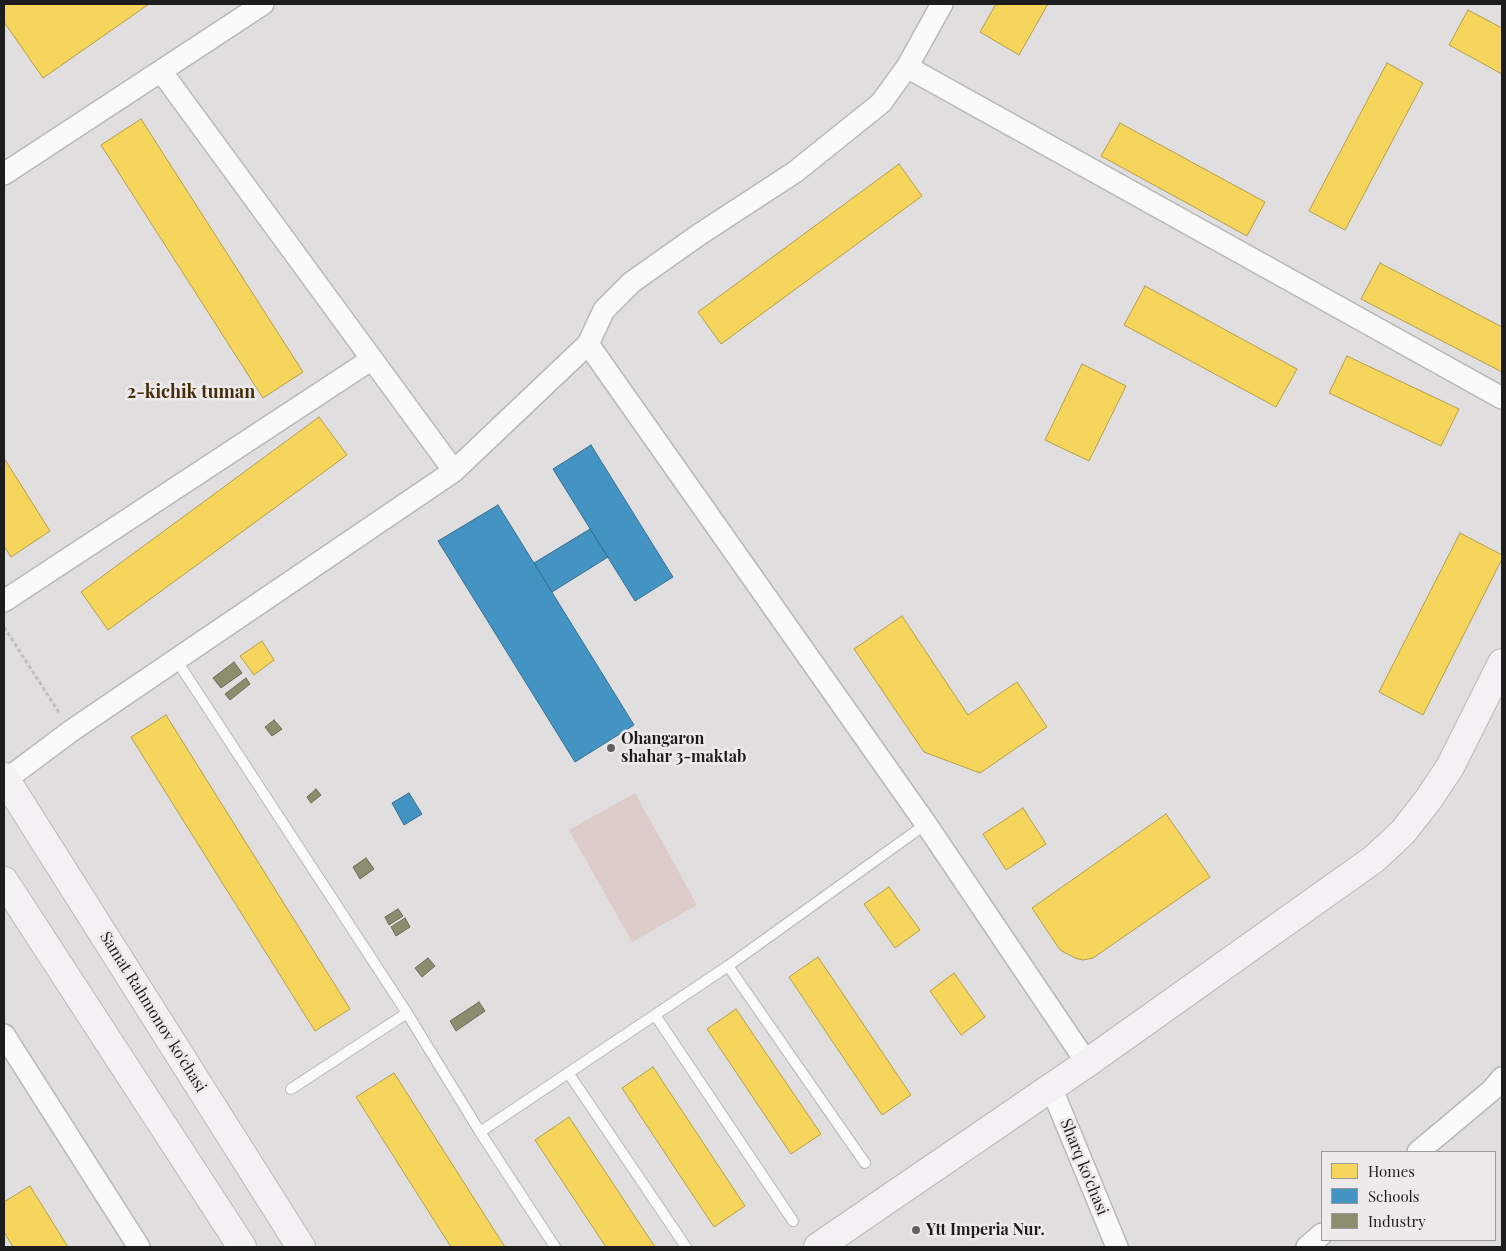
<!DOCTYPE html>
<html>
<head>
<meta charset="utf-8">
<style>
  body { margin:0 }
  #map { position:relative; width:1506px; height:1251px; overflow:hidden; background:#e0dedf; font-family:"Playfair Display",serif }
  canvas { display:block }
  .frame { position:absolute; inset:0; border:5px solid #1e1d1e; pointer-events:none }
  .legend { position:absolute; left:1321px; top:1151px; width:175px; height:90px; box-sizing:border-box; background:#eeeaec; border:1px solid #9b989a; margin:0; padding:6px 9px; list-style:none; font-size:15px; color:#1e1d1e }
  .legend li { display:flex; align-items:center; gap:10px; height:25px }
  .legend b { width:25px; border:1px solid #9b989a }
</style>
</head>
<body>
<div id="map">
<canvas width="1506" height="1251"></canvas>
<div class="frame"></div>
<ul class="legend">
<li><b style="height:14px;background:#f6d55c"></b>Homes</li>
<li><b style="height:14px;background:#4393c3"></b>Schools</li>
<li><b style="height:14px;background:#8c8c6e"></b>Industry</li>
</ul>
</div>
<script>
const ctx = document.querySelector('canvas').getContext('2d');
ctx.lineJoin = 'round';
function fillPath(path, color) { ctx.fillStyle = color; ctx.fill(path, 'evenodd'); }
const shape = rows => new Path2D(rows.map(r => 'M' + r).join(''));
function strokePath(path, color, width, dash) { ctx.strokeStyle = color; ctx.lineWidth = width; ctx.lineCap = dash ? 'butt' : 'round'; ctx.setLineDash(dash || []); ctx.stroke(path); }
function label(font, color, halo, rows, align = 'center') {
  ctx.font = font + ' "Playfair Display",serif'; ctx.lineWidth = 5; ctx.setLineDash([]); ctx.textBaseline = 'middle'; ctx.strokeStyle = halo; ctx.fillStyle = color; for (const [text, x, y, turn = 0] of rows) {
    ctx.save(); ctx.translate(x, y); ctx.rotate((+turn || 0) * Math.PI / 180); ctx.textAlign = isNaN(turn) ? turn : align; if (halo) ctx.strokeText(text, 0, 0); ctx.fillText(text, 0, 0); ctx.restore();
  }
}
fillPath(shape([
  [635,793,697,905,632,942,569,830]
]), '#ddcbca');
const homes = shape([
  [4,4,149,4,43,78,4,22,4,4],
  [996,4,1048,4,1019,55,980,32,996,4],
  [1468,10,1502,28,1502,74,1449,45,1468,10],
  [1387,63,1423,83,1345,230,1309,211,1387,63],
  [141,119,303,372,263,398,101,145,141,119],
  [1120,123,1265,202,1247,236,1101,156,1120,123],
  [899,164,922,196,721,344,698,312,899,164],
  [1380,263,1502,327,1502,372,1361,299,1380,263],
  [1145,286,1297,369,1276,407,1124,325,1145,286],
  [1347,356,1459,409,1441,446,1329,393,1347,356],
  [1082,364,1126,386,1089,461,1045,440,1082,364],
  [319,417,347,455,108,630,81,592,319,417],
  [4,458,50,531,11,557,4,546,4,458],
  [1460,533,1502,555,1502,559,1423,715,1379,692,1460,533],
  [902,616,968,715,1017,682,1047,727,980,773,924,752,854,649,902,616],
  [262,641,274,660,254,675,240,656,262,641],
  [166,715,350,1009,315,1031,131,737,166,715],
  [1023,808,1046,844,1006,870,983,834,1023,808],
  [1166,814,1210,877,1093,958,1083,960,1075,958,1060,950,1032,908,1166,814],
  [889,887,920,930,895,948,864,904,889,887],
  [818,957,911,1095,882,1115,789,977,818,957],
  [954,973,985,1017,961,1035,930,991,954,973],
  [736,1009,821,1134,791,1154,707,1029,736,1009],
  [653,1067,745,1206,714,1227,622,1088,653,1067],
  [394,1073,505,1247,451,1247,356,1097,394,1073],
  [569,1117,655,1247,606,1247,535,1140,569,1117],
  [30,1186,68,1247,13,1247,4,1232,4,1202,30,1186]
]);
fillPath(homes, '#f6d55c');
strokePath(homes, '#b59e49', 1);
const schools = shape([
  [591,445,673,577,635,601,553,469,591,445],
  [498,505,634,725,575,762,438,541,498,505],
  [590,529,608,557,552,592,534,563,590,529],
  [409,793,422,814,404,825,392,803,409,793]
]);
fillPath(schools, '#4393c3');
strokePath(schools, '#387092', 1);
const industry = shape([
  [234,662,242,673,221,688,213,678,234,662],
  [246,678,250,684,230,700,225,694,246,678],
  [274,720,282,729,272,736,265,727,274,720],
  [316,789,321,795,311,803,307,797,316,789],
  [366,858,374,869,360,879,353,867,366,858],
  [398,909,403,916,389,925,385,917,398,909],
  [405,918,410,927,396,936,391,927,405,918],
  [428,958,435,966,422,977,415,968,428,958],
  [479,1002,485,1011,456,1031,450,1021,479,1002]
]);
fillPath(industry, '#8c8c6e');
strokePath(industry, '#6b6b56', 1);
const service = shape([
  [177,661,407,1013,480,1132,555,1247],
  [728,966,865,1163],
  [655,1015,793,1221],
  [569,1074,686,1247],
  [291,1089,407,1013],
  [480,1132,728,966,926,824]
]);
const minor = shape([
  [907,67,1502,398],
  [161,71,454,471],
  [4,174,263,4],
  [588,344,926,824,1087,1063],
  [4,601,372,359],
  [4,781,71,731,454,471,588,344,604,310,632,282,700,234,795,172,881,103,907,67,942,4],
  [4,1035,139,1247],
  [1051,1087,1117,1247],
  [1418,1152,1492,1090,1502,1078],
  [1307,1247,1322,1234]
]);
const secondary = shape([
  [4,777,301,1247],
  [4,881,242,1247],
  [818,1247,1087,1063,1374,859,1403,832,1428,800,1450,767,1502,663]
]);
strokePath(service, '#b9b8b8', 12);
strokePath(minor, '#b9b8b8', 24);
strokePath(secondary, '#b9b8b8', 30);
strokePath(shape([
  [4,627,60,714]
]), '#c0bebf', 3, [4, 2.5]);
strokePath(service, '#fafafa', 10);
strokePath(minor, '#fafafa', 21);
strokePath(secondary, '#f3f1f3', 28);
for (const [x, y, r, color] of [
  [611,748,5,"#626162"],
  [916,1230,5,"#626162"]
]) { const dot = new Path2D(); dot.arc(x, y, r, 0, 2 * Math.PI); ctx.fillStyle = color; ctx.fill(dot); strokePath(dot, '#eeeaec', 2); }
label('bold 16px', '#1e1d1e', '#eeeaec', [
  ["Ohangaron",621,739],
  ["shahar 3-maktab",621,757],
  ["Ytt Imperia Nur.",926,1230]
], 'left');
label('16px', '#1e1d1e', '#eeeaec', [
  ["Samat Rahmonov ko'chasi",153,1012,58],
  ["Sharq ko'chasi",1084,1167,68]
]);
label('bold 18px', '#422d06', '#eeeaec', [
  ["2-kichik tuman",191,392]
]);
</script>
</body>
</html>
